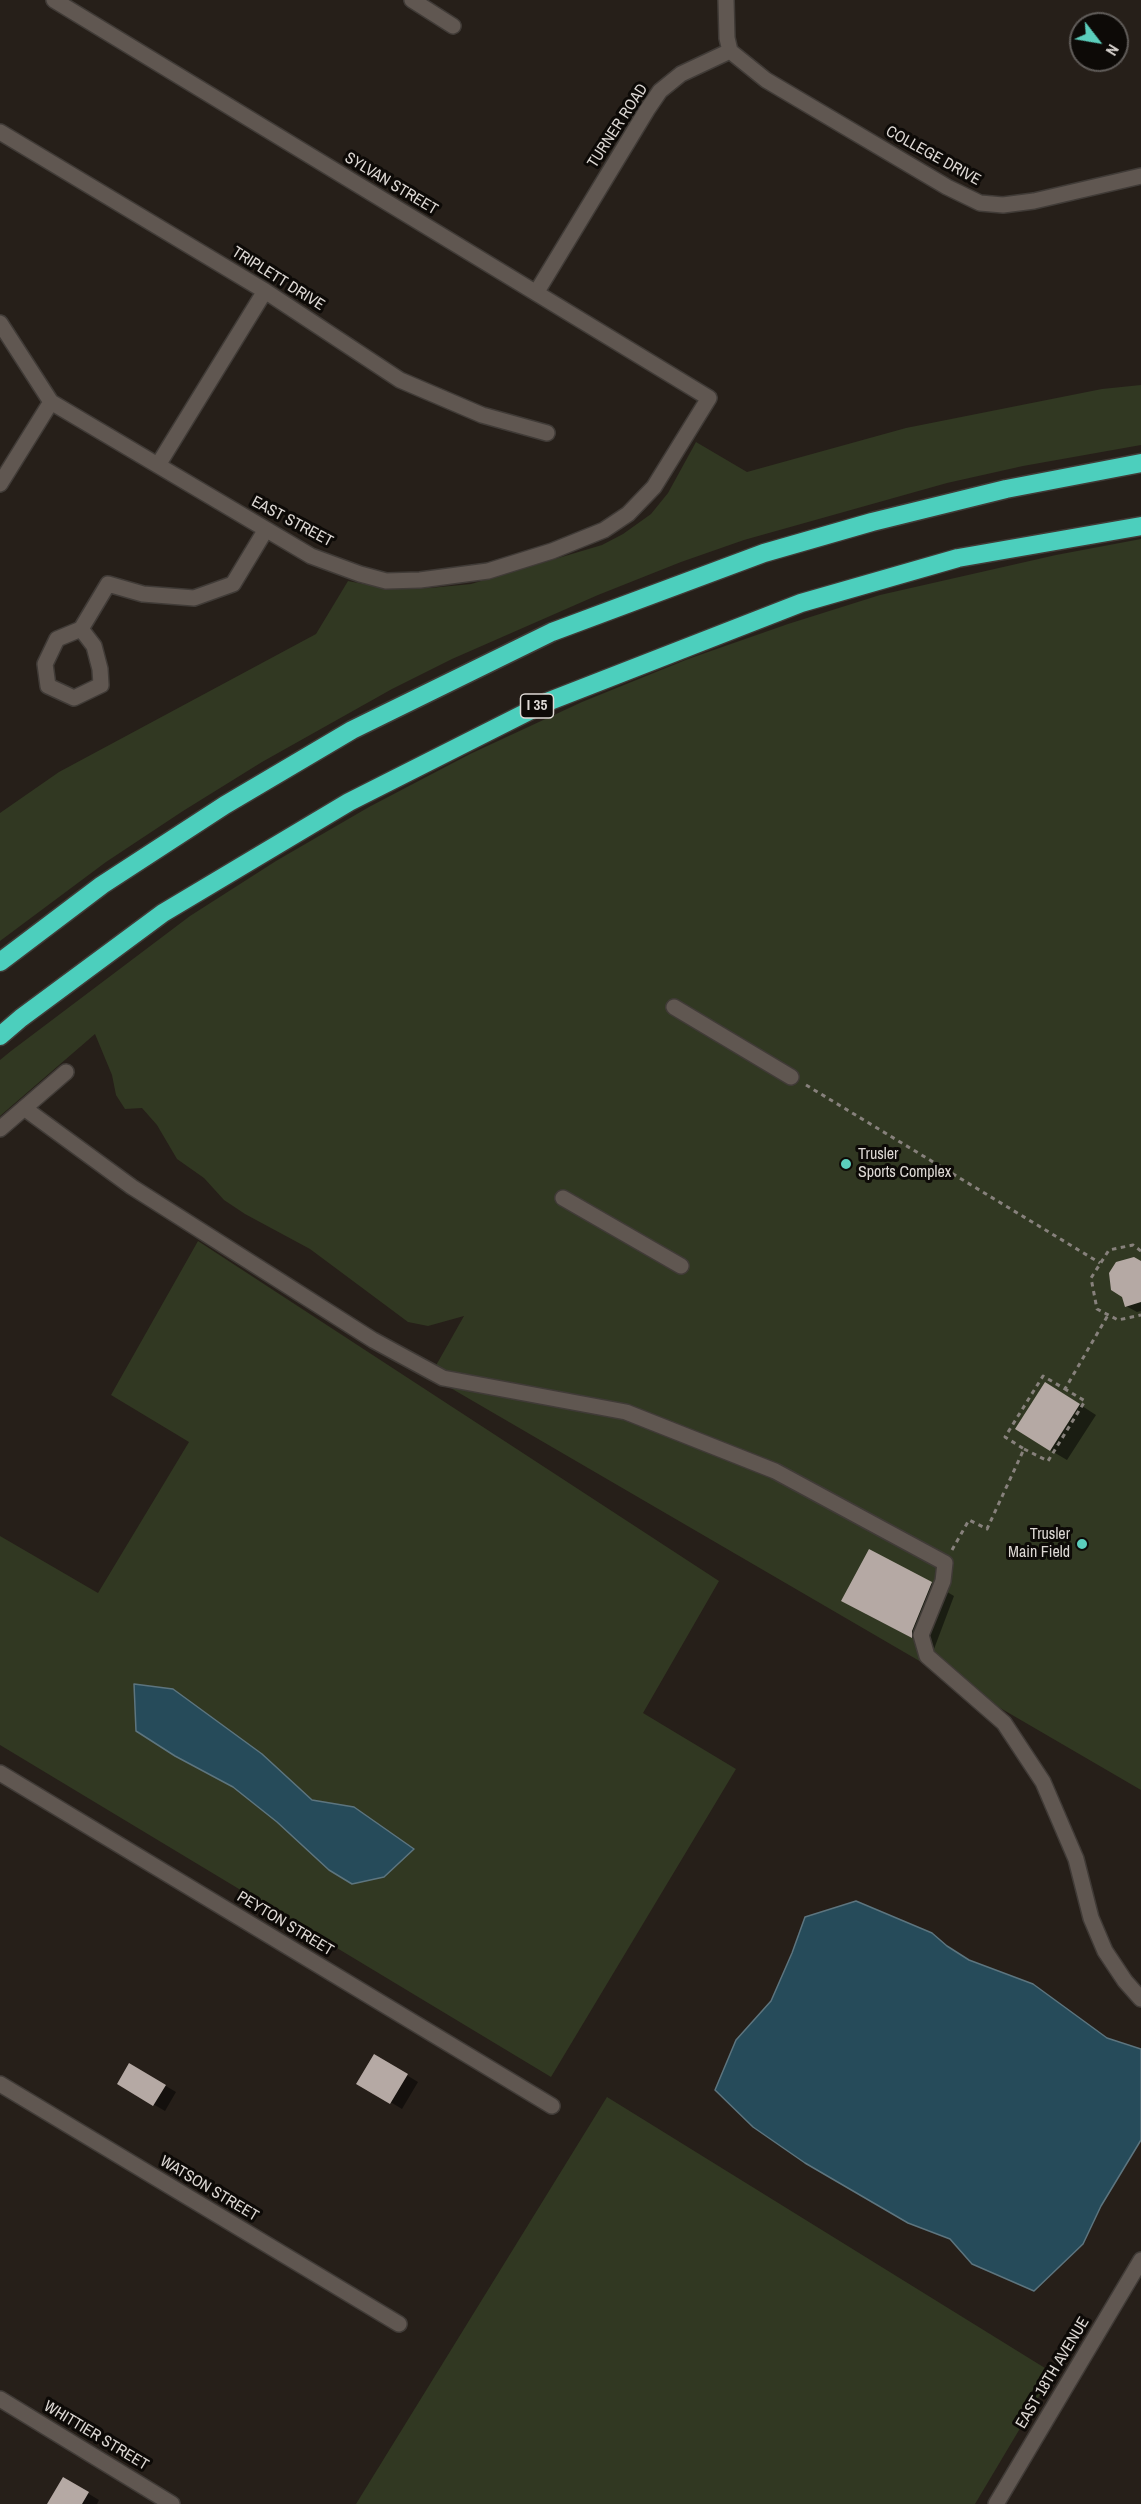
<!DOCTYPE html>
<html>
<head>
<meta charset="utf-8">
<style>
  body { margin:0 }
  #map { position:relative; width:1141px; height:2504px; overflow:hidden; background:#261f19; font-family:"Archivo Narrow",sans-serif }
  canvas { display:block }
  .north { position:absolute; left:1069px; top:12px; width:60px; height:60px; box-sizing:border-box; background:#0d0a07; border:2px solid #605c59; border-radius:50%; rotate:121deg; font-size:16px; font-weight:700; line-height:24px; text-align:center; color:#ddd8d4 }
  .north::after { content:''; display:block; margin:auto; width:21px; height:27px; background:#5bcebc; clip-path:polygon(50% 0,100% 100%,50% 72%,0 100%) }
</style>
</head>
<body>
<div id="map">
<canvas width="1141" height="2504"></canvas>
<div class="north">N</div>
</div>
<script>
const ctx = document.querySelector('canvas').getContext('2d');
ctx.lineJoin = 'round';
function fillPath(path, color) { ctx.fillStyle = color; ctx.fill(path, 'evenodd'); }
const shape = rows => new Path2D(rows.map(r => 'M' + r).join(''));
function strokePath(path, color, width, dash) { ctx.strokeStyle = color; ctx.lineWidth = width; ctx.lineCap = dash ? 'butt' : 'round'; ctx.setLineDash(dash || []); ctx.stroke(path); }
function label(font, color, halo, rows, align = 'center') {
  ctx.font = font + ' "Archivo Narrow",sans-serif'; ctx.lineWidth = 6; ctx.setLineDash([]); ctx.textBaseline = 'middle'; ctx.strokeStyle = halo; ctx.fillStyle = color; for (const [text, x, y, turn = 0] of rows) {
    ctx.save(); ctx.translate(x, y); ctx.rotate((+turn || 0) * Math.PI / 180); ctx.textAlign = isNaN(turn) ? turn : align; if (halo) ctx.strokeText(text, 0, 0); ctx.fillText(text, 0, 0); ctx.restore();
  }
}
fillPath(shape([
  [1141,385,1141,445,1023,466,947,483,744,540,681,562,598,595,452,659,392,689,262,762,183,811,106,862,0,941,0,813,59,772,316,634,348,581,390,589,430,588,471,584,602,545,623,534,651,514,668,493,696,442,747,472,906,428,1102,389],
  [1141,539,1141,1790,430,1376,464,1316,428,1326,408,1322,310,1249,245,1214,224,1200,204,1178,177,1159,157,1125,142,1108,125,1109,116,1095,112,1075,95,1034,0,1116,0,1060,11,1051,190,916,276,861,369,807,470,754,582,702,688,659,788,624,880,595,1056,555],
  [198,1241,719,1581,643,1713,736,1769,551,2077,0,1745,0,1536,98,1593,189,1442,111,1395],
  [607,2097,1053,2373,975,2504,356,2504]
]), '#313822');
const water = shape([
  [134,1684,173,1689,262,1754,312,1800,354,1807,414,1849,384,1877,352,1884,329,1870,277,1822,233,1787,175,1756,136,1731,134,1684],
  [856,1901,932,1933,947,1946,969,1960,1033,1984,1107,2038,1141,2049,1141,2140,1101,2206,1083,2244,1034,2291,972,2264,950,2239,908,2223,805,2163,753,2127,715,2090,736,2040,771,2001,792,1953,805,1917,856,1901]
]);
fillPath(water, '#264b5a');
strokePath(water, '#5d757f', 1.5);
fillPath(shape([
  [1141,1262,1141,1311,1137,1312,1126,1306],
  [1062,1393,1096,1415,1067,1460,1050,1450],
  [932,1583,954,1596,934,1649,866,1614],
  [375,2056,418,2082,402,2109,359,2083],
  [130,2065,176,2092,165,2111,119,2084],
  [64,2479,99,2500,97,2504,49,2504]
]), '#0007');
fillPath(shape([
  [1134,1257,1141,1261,1141,1302,1125,1307,1122,1297,1111,1290,1109,1273,1116,1262],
  [1045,1382,1080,1404,1050,1451,1015,1429],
  [869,1549,932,1582,912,1631,912,1638,841,1601],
  [374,2054,408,2074,390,2104,356,2084],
  [129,2063,166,2085,153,2106,117,2084],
  [63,2477,89,2492,82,2504,47,2504]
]), '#b5a9a4');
const minor = shape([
  [412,0,453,26],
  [730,51,766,80,947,187,980,203,1003,205,1034,201,1141,176],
  [0,132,265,291,400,380,482,415,547,433],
  [536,293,647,110,660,91,681,74,730,51,727,38,726,0],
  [0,323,51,402,311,556,360,574,386,581,420,580,488,571,552,551,604,530,628,514,654,487,709,398,54,0],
  [158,465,265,291],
  [0,484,51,402],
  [81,629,94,646,100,669,101,685,74,698,48,686,45,664,57,639,81,629,108,584,143,594,194,598,233,584,265,531],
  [674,1007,791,1077],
  [24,1108,132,1187,373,1340,443,1378,626,1412,775,1471,945,1563,943,1581,921,1635,927,1656,1004,1723,1043,1782,1076,1859,1091,1918,1105,1951,1125,1981,1141,1999],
  [0,1129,66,1072],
  [563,1198,681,1266],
  [0,1773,552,2106],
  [0,2084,399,2324],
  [0,2399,172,2504],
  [996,2504,1141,2260]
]);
const highway = shape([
  [0,962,102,885,225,805,352,730,552,632,764,553,872,522,1006,489,1141,463],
  [0,1036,21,1018,163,913,349,802,547,702,801,603,958,558,1141,526]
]);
strokePath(minor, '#403b37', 18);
strokePath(highway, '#403b37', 21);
strokePath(shape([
  [806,1085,1100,1263],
  [1141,1251,1133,1245,1109,1250,1091,1278,1097,1309,1118,1320,1141,1315],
  [1024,1449,1048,1461,1085,1401,1065,1389],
  [952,1550,969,1520,987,1529,1024,1449,1005,1437,1043,1376,1065,1389,1108,1315]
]), '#87817c', 3, [4.5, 4.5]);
strokePath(minor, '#605751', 15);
strokePath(highway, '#4ccfbd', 18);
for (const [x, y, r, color] of [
  [846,1164,6,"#5bcebc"],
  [1082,1544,6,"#5bcebc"]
]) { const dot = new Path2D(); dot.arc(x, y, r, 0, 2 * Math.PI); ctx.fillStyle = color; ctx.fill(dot); strokePath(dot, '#0d0a07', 2); }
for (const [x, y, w] of [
  [537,706,33]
]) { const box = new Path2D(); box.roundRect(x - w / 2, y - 12, w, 24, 4.5); ctx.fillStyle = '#0d0a07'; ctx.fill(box); strokePath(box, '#ddd8d4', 1.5); }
label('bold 15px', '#ddd8d4', null, [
  ["I 35",537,706]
]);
label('16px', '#ddd8d4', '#0d0a07', [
  ["TURNER ROAD",618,126,-57],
  ["COLLEGE DRIVE",933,156,29],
  ["SYLVAN STREET",391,184,31],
  ["TRIPLETT DRIVE",278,279,32],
  ["EAST STREET",292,522,28],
  ["PEYTON STREET",285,1924,31],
  ["WATSON STREET",209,2189,31],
  ["EAST 18TH AVENUE",1053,2373,-59],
  ["WHITTIER STREET",96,2436,31]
]);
label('16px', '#ddd8d4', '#0d0a07', [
  ["Trusler",858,1155],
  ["Sports Complex",858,1173],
  ["Trusler",1070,1535,"right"],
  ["Main Field",1070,1553,"right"]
], 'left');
</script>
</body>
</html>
